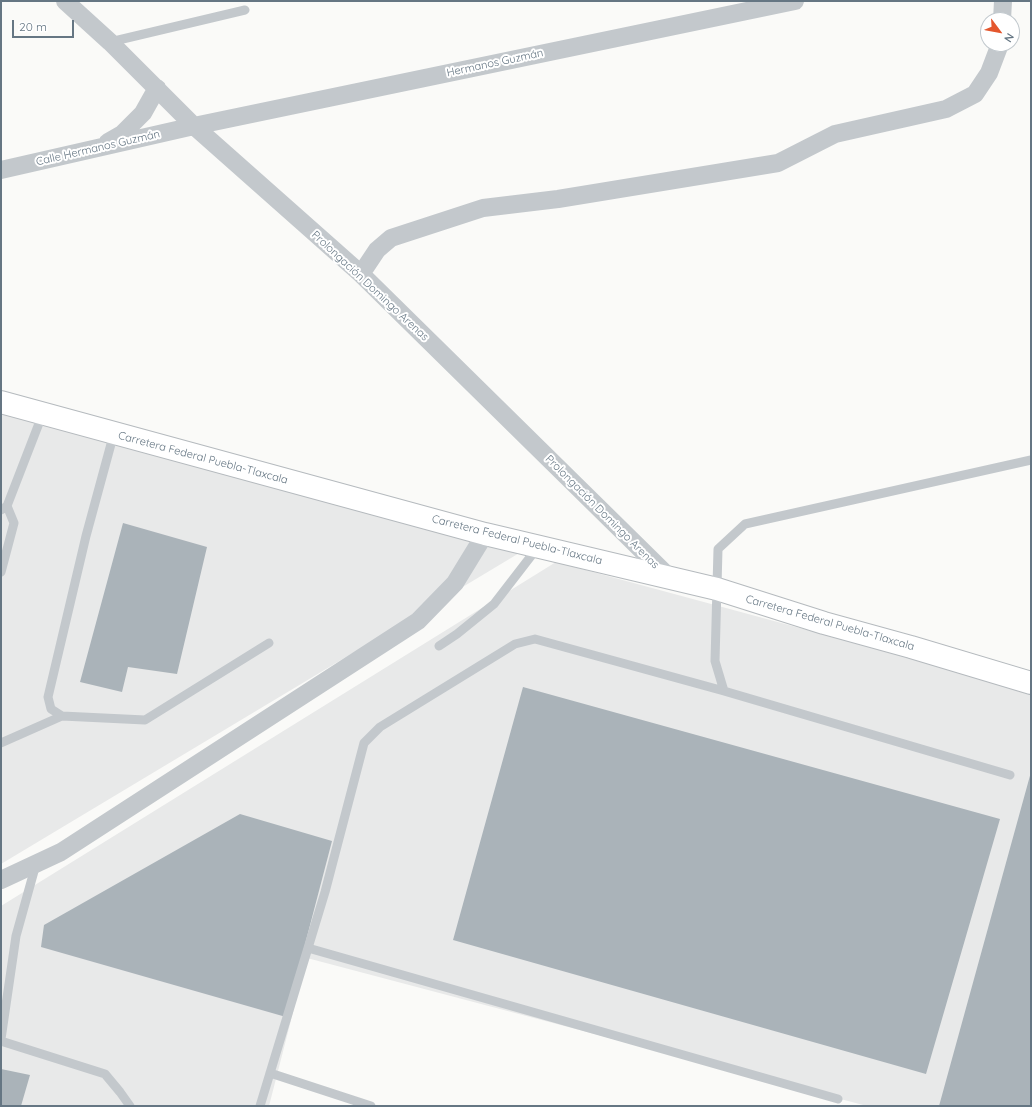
<!DOCTYPE html>
<html>
<head>
<meta charset="utf-8">
<style>
  body { margin:0 }
  #map { position:relative; width:1032px; height:1107px; overflow:hidden; background:#fafaf8; font-family:Quicksand,sans-serif }
  canvas { display:block }
  .frame { position:absolute; inset:0; border:2px solid #657683; pointer-events:none }
  .north { position:absolute; left:980px; top:12px; width:40px; height:40px; box-sizing:border-box; background:#fff; border:1px solid #c1c8cd; border-radius:50%; rotate:122deg; font-size:11px; font-weight:700; line-height:16px; text-align:center; color:#657683 }
  .north::after { content:''; display:block; margin:auto; width:14px; height:18px; background:#e4572e; clip-path:polygon(50% 0,100% 100%,50% 72%,0 100%) }
  .scale { position:absolute; left:12px; top:20px; width:62px; height:18px; box-sizing:border-box; border:2px solid #657683; border-top:0; padding-left:5px; font-size:12px; line-height:14px; white-space:nowrap; color:#657683; -webkit-text-stroke:3px #fff; paint-order:stroke }
</style>
</head>
<body>
<div id="map">
<canvas width="1032" height="1107"></canvas>
<div class="frame"></div>
<div class="north">N</div>
<div class="scale">20 m</div>
</div>
<script>
const ctx = document.querySelector('canvas').getContext('2d');
ctx.lineJoin = 'round';
function fillPath(path, color) { ctx.fillStyle = color; ctx.fill(path, 'evenodd'); }
const shape = rows => new Path2D(rows.map(r => 'M' + r).join(''));
function strokePath(path, color, width, dash) { ctx.strokeStyle = color; ctx.lineWidth = width; ctx.lineCap = dash ? 'butt' : 'round'; ctx.setLineDash(dash || []); ctx.stroke(path); }
function label(font, color, halo, rows, align = 'center') {
  ctx.font = font + ' Quicksand,sans-serif'; ctx.lineWidth = 4; ctx.setLineDash([]); ctx.textBaseline = 'middle'; ctx.strokeStyle = halo; ctx.fillStyle = color; for (const [text, x, y, turn = 0] of rows) {
    ctx.save(); ctx.translate(x, y); ctx.rotate((+turn || 0) * Math.PI / 180); ctx.textAlign = isNaN(turn) ? turn : align; if (halo) ctx.strokeText(text, 0, 0); ctx.fillText(text, 0, 0); ctx.restore();
  }
}
fillPath(shape([
  [1,409,521,552,1,864],
  [556,562,907,657,1031,695,1031,1106,867,1106,307,958,269,1106,1,1106,1,906]
]), '#e8e9e9');
fillPath(shape([
  [123,523,207,547,177,674,128,667,122,692,80,682],
  [523,687,1000,819,926,1074,453,940],
  [1031,772,1031,1106,939,1106],
  [240,814,332,841,286,1017,41,947,44,925],
  [1,1069,30,1075,21,1106,1,1106]
]), '#aab3b9');
const primary = shape([
  [1,402,485,534,717,589,824,623,911,647,1031,683]
]);
strokePath(primary, '#b5babe', 24);
strokePath(shape([
  [110,42,245,10],
  [114,433,86,536,48,697,51,709,62,716,145,720,269,643],
  [1,510,7,506,43,413],
  [1,572,14,523,7,506],
  [439,646,457,634,494,604,538,547],
  [1,743,62,716],
  [1010,775,724,691,715,661,718,549,745,524,1031,460],
  [308,948,838,1099],
  [1,1039,16,936,36,864],
  [1,1041,105,1074,120,1092,130,1106],
  [270,1073,371,1106],
  [260,1106,325,892,364,743,380,727,515,644,535,639,724,691]
]), '#c3c8cc', 9);
strokePath(shape([
  [65,1,110,42,194,126,361,274,669,577],
  [1002,20,1003,1],
  [108,142,122,134,143,113,157,88],
  [1,170,194,126,795,1],
  [361,274,377,250,391,238,483,208,558,199,778,163,835,134,946,109,975,94,989,73,1000,44],
  [1,880,61,852,418,621,455,583,485,534]
]), '#c3c8cc', 18);
strokePath(primary, '#fff', 22);
label('11px', '#657683', '#fff', [
  ["Hermanos Guzmán",495,63,-12],
  ["Calle Hermanos Guzmán",98,148,-13],
  ["Prolongación Domingo Arenas",370,286,43],
  ["Carretera Federal Puebla-Tlaxcala",203,458,15],
  ["Prolongación Domingo Arenas",602,512,45],
  ["Carretera Federal Puebla-Tlaxcala",517,540,14],
  ["Carretera Federal Puebla-Tlaxcala",830,623,16]
]);
</script>
</body>
</html>
